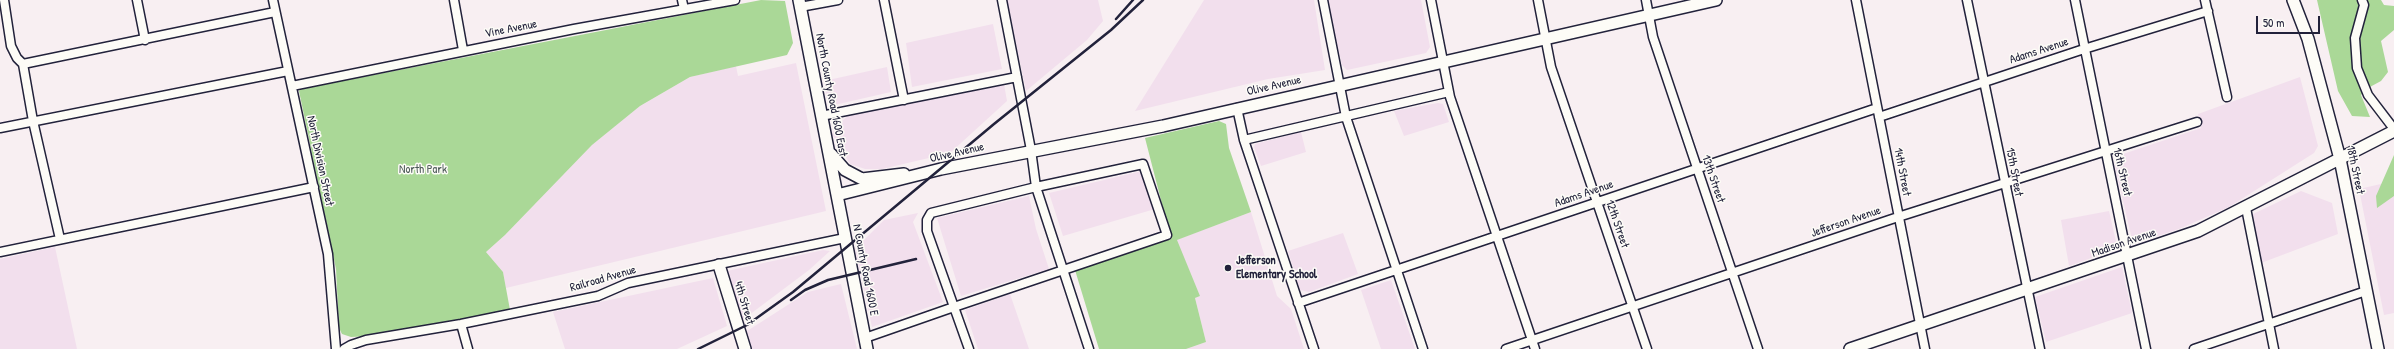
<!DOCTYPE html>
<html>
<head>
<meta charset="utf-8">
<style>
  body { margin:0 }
  #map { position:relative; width:2394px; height:349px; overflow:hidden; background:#f8eff2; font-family:"Patrick Hand",sans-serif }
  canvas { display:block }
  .scale { position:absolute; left:2256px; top:16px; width:64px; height:18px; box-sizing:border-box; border:2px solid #22223b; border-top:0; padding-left:5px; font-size:12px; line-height:14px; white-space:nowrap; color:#22223b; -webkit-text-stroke:3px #fdfcf7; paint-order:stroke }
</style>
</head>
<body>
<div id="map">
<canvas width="2394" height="349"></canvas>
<div class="scale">50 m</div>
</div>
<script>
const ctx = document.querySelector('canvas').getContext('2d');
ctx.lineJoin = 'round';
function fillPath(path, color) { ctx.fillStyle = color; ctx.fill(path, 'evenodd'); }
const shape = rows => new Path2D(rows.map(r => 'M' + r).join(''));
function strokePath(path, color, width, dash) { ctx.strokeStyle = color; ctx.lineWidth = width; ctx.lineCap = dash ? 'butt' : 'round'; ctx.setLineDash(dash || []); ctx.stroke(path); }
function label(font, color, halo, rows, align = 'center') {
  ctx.font = font + ' "Patrick Hand",sans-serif'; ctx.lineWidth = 3; ctx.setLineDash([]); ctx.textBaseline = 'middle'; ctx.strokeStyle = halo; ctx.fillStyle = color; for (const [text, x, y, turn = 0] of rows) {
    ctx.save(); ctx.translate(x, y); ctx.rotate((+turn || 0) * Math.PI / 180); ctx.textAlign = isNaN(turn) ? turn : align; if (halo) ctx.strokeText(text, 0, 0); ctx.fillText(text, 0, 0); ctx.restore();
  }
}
fillPath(shape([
  [1007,0,1098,0,1103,21,1087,40,1026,91],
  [1204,0,1314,0,1325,70,1268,79,1135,111],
  [1327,0,1421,0,1430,47,1426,53,1347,70,1342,65],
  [993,24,1002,69,912,87,906,43],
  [796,63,826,211,506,288,503,272,486,252,505,235,592,145,640,106,690,77,736,66,738,76],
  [887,67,891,92,834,105,827,100,824,81],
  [2300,77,2318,146,2314,153,2229,207,2179,229,2133,244,2115,166,2120,155,2201,128,2198,114],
  [1004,84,1007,101,950,153,882,169,865,169,850,164,832,134,836,126,848,116],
  [1438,103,1443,104,1449,122,1404,136,1394,111],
  [1301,132,1306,152,1261,166,1254,147,1255,144],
  [1142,171,1155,209,1063,236,1049,193],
  [2394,181,2394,313,2384,315,2359,189],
  [2301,191,2332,203,2338,234,2261,263,2251,215],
  [1029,196,1036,229,1049,269,961,296,937,218],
  [2109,211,2117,246,2114,250,2069,266,2061,220],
  [1251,212,1277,296,1291,309,1304,349,1186,349,1206,342,1195,298,1200,296,1176,240],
  [918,213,913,222,943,302,872,327,855,249,884,220],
  [1343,233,1358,274,1309,292,1300,290,1288,251],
  [55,247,77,349,0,349,0,259],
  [823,250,830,251,809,270,741,321,727,271],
  [2122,267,2132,313,2046,342,2035,297],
  [713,278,727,326,677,349,565,349,553,312],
  [1391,280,1415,349,1381,349,1361,290],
  [841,284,857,349,749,349,744,333,808,292],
  [1010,294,1029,349,978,349,965,310]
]), '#f2dfed');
fillPath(shape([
  [761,0,785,1,793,43,787,55,690,77,640,106,592,145,505,235,486,252,503,272,510,310,372,336,351,337,342,334,339,328,336,269,299,91,301,89],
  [2317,0,2381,0,2384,5,2394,6,2394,30,2381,41,2388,72,2381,81,2368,88,2361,95,2370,117,2352,116,2338,91],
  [1219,121,1226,124,1229,148,1251,212,1177,240,1200,296,1195,298,1206,342,1186,349,1099,349,1075,270,1171,239,1145,138],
  [2394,155,2394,196,2377,208,2376,196]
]), '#aad897');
const street = shape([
  [4,0,11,46,17,58,23,64,33,121,60,239],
  [137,0,145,40],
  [273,0,328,254,336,349],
  [454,0,463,50],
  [682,0,684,9],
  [884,0,904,100],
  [1002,0,1031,150,1036,187,1089,349],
  [1323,0,1346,117,1423,349],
  [1431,0,1450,97,1535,349],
  [1538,0,1551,67,1647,349],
  [1646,0,1653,37,1758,349],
  [1856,0,1925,349],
  [1967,0,2040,349],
  [2075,0,2146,349],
  [2205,0,2227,97],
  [2362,0,2364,5,2355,38,2357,68,2368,95,2394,129],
  [800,7,838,0],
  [23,64,275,12],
  [292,86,574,29,735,0],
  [1237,108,1244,140,1314,349],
  [821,116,1017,77],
  [1879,117,2084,49,2208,11],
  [0,128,288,71],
  [1244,140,1449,92],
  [2246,208,2274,349],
  [0,252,314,187],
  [1298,303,1877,108],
  [461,324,468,349],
  [865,338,951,308,954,307,1167,235,1143,164,1036,187,931,213,927,220,927,231,954,307,969,349],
  [344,349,351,345,366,340,461,324,598,296,628,283,845,238],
  [1506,349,1898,217,2197,122],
  [2194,349,2366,291]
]);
const secondary = shape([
  [799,0,867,349],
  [2293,0,2308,39,2340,159,2378,349],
  [831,154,845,170,862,179,904,174],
  [837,195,941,169,1163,126,1716,0],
  [719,265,745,349],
  [1850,349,2198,231,2394,131]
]);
strokePath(street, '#22223b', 11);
strokePath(secondary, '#22223b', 14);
strokePath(street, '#fdfcf7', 8);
strokePath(secondary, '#fdfcf7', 11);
strokePath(shape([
  [1116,19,1133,0],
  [791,300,805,290,828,280,916,259],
  [698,349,747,325,793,292,994,124,1111,30,1143,0]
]), '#22223b', 2.5);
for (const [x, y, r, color] of [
  [1228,268,4,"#22223b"]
]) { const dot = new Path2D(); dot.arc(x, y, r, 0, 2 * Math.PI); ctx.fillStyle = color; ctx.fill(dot); strokePath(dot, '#fdfcf7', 1.5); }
label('12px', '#22223b', '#fdfcf7', [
  ["Vine Avenue",511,29,-11],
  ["Adams Avenue",2039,51,-18],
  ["Olive Avenue",1274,86,-13],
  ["North County Road 1600 East",831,95,79],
  ["Olive Avenue",957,153,-13],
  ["North Division Street",320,161,78],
  ["18th Street",2355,170,78],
  ["14th Street",1902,172,79],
  ["15th Street",2014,172,79],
  ["16th Street",2122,172,77],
  ["13th Street",1713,179,71],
  ["Adams Avenue",1584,194,-19],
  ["Jefferson Avenue",1846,222,-19],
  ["12th Street",1617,224,71],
  ["Madison Avenue",2124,243,-19],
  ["N County Road 1600 E",865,270,79],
  ["Railroad Avenue",603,279,-16],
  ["4th Street",744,303,73]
]);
label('12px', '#4b5957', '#fdfcf7', [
  ["North Park",423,170]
]);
label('bold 12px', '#22223b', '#fdfcf7', [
  ["Jefferson",1236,261],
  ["Elementary School",1236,275]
], 'left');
</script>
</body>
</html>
